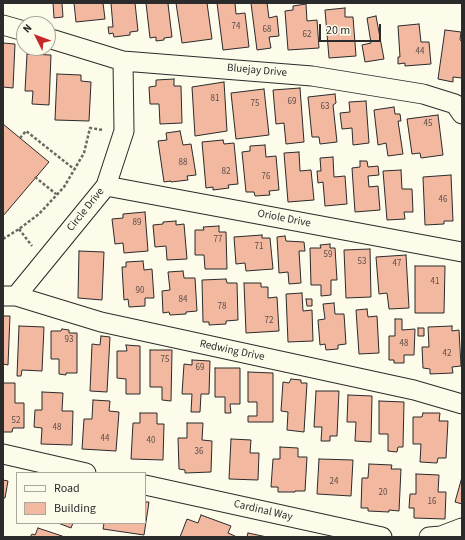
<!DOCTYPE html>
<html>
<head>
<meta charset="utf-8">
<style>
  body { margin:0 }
  #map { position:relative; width:465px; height:540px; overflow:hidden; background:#fdfbea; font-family:"Source Sans 3",sans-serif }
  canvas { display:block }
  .frame { position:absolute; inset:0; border:4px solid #2b2b2b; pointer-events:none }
  .legend { position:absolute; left:16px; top:472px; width:130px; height:52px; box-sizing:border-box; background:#fdfbea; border:1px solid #a9a89e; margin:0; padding:5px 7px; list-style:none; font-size:12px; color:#2b2b2b }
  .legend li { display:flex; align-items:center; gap:8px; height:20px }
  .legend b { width:20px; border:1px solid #a9a89e }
  .north { position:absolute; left:16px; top:16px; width:40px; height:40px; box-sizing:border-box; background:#fdfbea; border:1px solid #a9a89e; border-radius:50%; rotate:312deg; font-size:11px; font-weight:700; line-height:16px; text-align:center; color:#2b2b2b }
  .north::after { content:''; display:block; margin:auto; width:14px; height:18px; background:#c62828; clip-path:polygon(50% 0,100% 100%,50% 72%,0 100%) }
  .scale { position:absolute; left:319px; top:24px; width:62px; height:18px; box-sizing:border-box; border:2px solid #2b2b2b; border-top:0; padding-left:5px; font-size:12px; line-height:14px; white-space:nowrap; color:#2b2b2b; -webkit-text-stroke:3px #fdfbea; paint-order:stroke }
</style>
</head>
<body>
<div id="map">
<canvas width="465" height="540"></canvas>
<div class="frame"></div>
<ul class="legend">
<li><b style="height:5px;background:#fdfbea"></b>Road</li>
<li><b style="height:11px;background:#f2b8a0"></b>Building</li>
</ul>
<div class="north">N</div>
<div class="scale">20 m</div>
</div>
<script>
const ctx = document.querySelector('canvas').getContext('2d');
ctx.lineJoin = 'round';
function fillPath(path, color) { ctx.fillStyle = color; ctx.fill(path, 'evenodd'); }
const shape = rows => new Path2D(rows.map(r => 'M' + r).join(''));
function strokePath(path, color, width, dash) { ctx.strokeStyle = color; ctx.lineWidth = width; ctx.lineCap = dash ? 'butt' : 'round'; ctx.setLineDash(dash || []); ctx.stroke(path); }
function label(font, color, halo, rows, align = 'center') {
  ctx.font = font + ' "Source Sans 3",sans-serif'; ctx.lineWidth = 3; ctx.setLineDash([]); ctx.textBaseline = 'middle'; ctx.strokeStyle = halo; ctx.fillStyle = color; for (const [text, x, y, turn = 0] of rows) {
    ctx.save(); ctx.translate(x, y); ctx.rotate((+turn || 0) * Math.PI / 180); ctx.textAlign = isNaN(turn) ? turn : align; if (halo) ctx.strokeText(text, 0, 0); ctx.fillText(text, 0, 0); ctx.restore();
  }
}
const building = shape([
  [53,3,62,3,63,17,54,18,53,3],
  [74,3,103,3,105,19,76,22,74,3],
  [111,3,135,3,138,31,130,32,130,35,114,37,113,33,109,34,108,27,113,27,111,3],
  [146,3,171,3,168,4,172,37,164,38,164,40,156,41,156,37,150,38,146,3],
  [176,3,207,3,212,39,182,43,176,3],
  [217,3,235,3,236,14,245,13,249,47,223,50,217,3],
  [251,3,267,3,269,18,277,16,279,36,269,37,271,48,257,50,251,3],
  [306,4,307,21,317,20,319,48,288,50,285,11,293,10,293,6,306,4],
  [345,8,345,17,353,17,356,56,329,58,325,10,345,8],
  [376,16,384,59,365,62,362,45,371,43,367,18,376,16],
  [419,24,421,42,429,42,431,64,405,66,405,63,398,64,398,57,400,57,398,26,419,24],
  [445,30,461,32,460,40,462,41,462,78,453,77,453,82,438,79,445,30],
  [3,43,15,44,13,88,3,87,3,43],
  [27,54,51,55,49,105,32,104,33,91,25,91,27,54],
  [57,74,81,75,81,81,91,82,89,121,55,120,57,74],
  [174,79,174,86,181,86,182,123,160,124,159,104,150,104,149,87,156,86,156,80,174,79],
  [224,82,227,131,195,136,192,87,224,82],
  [300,88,304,142,286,144,284,123,276,124,273,90,300,88],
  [264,89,269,135,236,139,231,93,264,89],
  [335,94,336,103,333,105,337,142,320,144,319,137,312,137,308,97,335,94],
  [366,101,369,143,353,145,352,128,342,129,340,113,350,112,349,102,366,101],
  [394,107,395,114,400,114,401,121,398,121,403,154,388,156,386,143,378,145,374,110,394,107],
  [438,115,443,155,421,158,420,153,412,154,407,119,438,115],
  [3,124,49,162,3,216,3,124],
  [180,131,183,145,191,144,196,175,187,176,188,180,171,182,171,181,164,182,158,141,167,140,166,133,180,131],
  [223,140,224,144,234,143,238,184,228,185,229,188,213,190,213,187,206,188,202,142,223,140],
  [265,145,266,157,276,156,279,190,269,191,270,195,255,196,254,192,246,192,242,152,250,151,250,146,265,145],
  [299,152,300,171,311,170,314,200,288,202,284,153,299,152],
  [333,157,334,177,345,176,347,204,325,206,323,182,318,183,317,171,321,171,320,158,333,157],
  [360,161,367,161,368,167,378,166,379,175,368,176,369,187,378,186,380,210,355,212,352,168,360,167,360,161],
  [401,170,402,189,412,189,413,212,404,212,405,219,387,220,383,171,401,170],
  [451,175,453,221,444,221,444,224,425,225,423,177,451,175],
  [145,212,148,251,124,253,123,243,115,244,112,219,123,218,123,214,145,212],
  [176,221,176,225,184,224,187,259,167,260,166,246,155,247,153,225,163,224,163,222,176,221],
  [219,226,219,232,226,232,227,269,205,269,204,255,195,255,195,230,204,230,203,227,219,226],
  [262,235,262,238,270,238,273,269,246,271,245,263,236,264,234,237,262,235],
  [285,236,286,241,304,242,305,251,299,251,301,283,289,284,288,272,279,273,277,237,285,236],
  [330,244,330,248,335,248,337,280,331,280,331,295,321,296,321,285,311,285,310,248,321,248,320,245,330,244],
  [370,249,371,297,346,298,344,250,370,249],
  [79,251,104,252,102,300,78,298,79,251],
  [406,255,409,308,389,309,387,293,379,294,376,257,406,255],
  [143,261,144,270,152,269,154,298,145,298,145,306,129,307,128,299,124,300,122,267,126,267,126,262,143,261],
  [415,266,445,266,444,313,415,313,415,266],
  [183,271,184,278,195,278,197,311,186,312,186,314,170,315,169,312,163,313,162,291,170,290,168,272,183,271],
  [226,279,227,283,237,283,238,320,226,321,226,324,209,325,209,322,203,322,202,280,226,279],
  [244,283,261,283,261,287,268,287,268,298,277,297,279,331,246,333,244,283],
  [302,293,303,311,312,310,313,341,288,342,286,294,302,293],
  [306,299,312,299,312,306,307,306,306,299],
  [334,303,335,314,344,314,346,344,338,345,338,349,326,350,325,344,320,345,318,320,325,319,323,304,334,303],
  [367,309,368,317,377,316,379,353,359,354,356,310,367,309],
  [3,316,10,316,8,365,3,364,3,316],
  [395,319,402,319,402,330,415,329,414,355,404,355,404,363,394,363,394,360,389,360,389,336,395,336,395,319],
  [19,326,44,327,42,371,22,370,21,376,17,376,19,326],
  [452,326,452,331,459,330,461,366,452,367,453,373,430,374,430,369,423,368,422,347,429,347,428,327,452,326],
  [418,328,424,328,424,336,418,336,418,328],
  [62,329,69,330,69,333,77,333,77,373,66,373,66,375,59,374,59,359,51,359,51,331,61,331,62,329],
  [101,336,110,337,107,392,90,391,92,344,100,345,101,336],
  [126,345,140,346,140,394,126,394,126,379,117,378,117,351,127,351,126,345],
  [150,350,172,350,171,401,162,400,162,387,150,387,150,350],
  [192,360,210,361,209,394,201,394,200,412,191,412,192,394,182,394,184,364,192,365,192,360],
  [215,368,240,368,240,404,230,404,231,413,225,413,225,397,215,397,215,368],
  [248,372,273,373,273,422,248,422,248,416,257,416,257,402,248,402,248,372],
  [291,379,301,380,301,383,307,383,304,432,287,430,288,412,281,411,283,382,289,383,291,379],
  [3,383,15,383,15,403,24,403,24,428,13,428,12,432,3,432,3,383],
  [316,391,339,391,337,436,330,436,330,441,321,441,322,427,314,427,316,391],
  [42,392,63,393,62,411,73,411,72,445,41,444,42,428,34,427,35,410,42,410,42,392],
  [348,395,372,396,371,442,355,441,356,422,347,422,348,395],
  [93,400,110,401,109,411,119,412,116,451,82,449,84,419,92,419,93,400],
  [379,401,404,402,403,447,398,447,397,452,388,451,388,434,379,434,379,401],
  [140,413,157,413,157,424,164,424,163,460,131,459,133,423,140,423,140,413],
  [423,413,440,413,439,421,448,421,446,458,438,458,437,463,420,462,421,444,413,444,413,417,422,417,423,413],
  [187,423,203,423,202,440,212,441,211,472,185,473,185,470,179,469,178,438,187,438,187,423],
  [231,439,251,440,250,453,259,453,258,480,229,479,231,439],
  [280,447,298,448,298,457,307,457,305,491,295,491,295,492,278,492,278,487,271,487,273,459,280,459,280,447],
  [319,459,353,460,351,496,317,494,319,459],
  [369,464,392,465,391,469,401,469,399,511,389,510,389,512,368,511,368,508,361,508,362,478,368,478,369,464],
  [416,474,439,475,438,492,446,492,445,519,414,518,414,508,409,508,410,494,416,494,416,474],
  [462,477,462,504,455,502,462,477],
  [3,480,8,481,5,498,3,498,3,480],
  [145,502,149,502,144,535,103,529,104,523,145,523,145,502],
  [201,515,231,526,228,533,235,536,234,537,180,537,187,519,198,523,201,515],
  [58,523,73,523,71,528,58,523],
  [38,528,65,537,30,537,32,534,35,535,38,528],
  [248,533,267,537,247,537,248,533]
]);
fillPath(building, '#f2b8a0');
strokePath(building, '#2b2b2b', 1);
const street = shape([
  [3,25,24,31],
  [48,38,123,61,312,76,423,94,455,104,462,114],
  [106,186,462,252],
  [3,296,16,296,101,322,414,390,462,404],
  [16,296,106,186,124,131,123,61],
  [3,454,86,473],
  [145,485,382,537],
  [429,537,441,536,462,528]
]);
strokePath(street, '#2b2b2b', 21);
strokePath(shape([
  [20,138,26,131,74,169],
  [35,177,56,194],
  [19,229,32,246],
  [3,239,19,229,39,214,64,187,84,153,90,128,103,130]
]), '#6a6964', 2.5, [3, 2]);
strokePath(street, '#fdfbea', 19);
label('9px', '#5d4e48', null, [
  ["74",236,27],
  ["68",267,30],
  ["62",307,35],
  ["44",420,52],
  ["81",215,99],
  ["69",292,102],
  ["75",255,104],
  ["63",325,107],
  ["45",428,124],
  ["88",183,163],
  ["82",226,172],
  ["76",266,177],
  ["46",443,200],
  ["89",137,223],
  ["77",218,240],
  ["71",259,247],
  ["59",328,255],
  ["53",362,262],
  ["47",397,264],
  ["41",435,282],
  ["90",140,291],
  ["84",183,300],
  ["78",222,307],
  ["72",269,321],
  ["93",69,340],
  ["48",404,344],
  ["42",447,354],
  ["75",165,360],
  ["69",200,368],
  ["52",16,421],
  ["48",57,428],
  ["44",105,439],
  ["40",151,441],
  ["36",199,452],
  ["24",334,482],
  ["20",383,493],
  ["16",432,502]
]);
label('11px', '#2b2b2b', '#fdfbea', [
  ["Bluejay Drive",257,71,5],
  ["Circle Drive",86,210,-51],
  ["Oriole Drive",284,219,11],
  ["Redwing Drive",232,351,12],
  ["Cardinal Way",263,511,13]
]);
</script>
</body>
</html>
